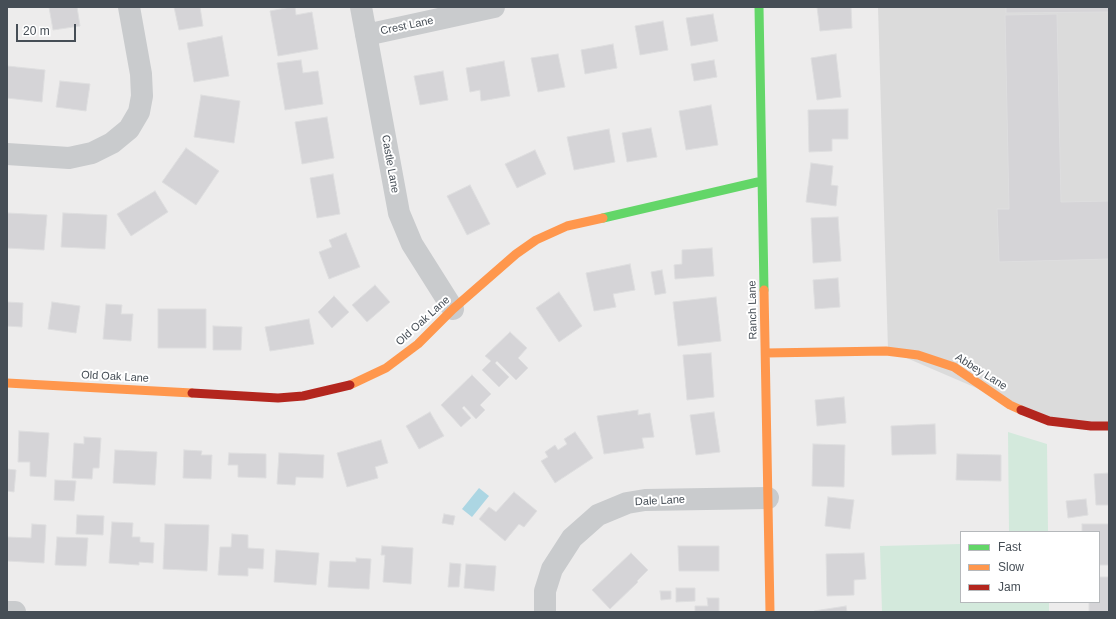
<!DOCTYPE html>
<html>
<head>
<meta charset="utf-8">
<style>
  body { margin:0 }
  #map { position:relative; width:1116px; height:619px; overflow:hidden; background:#edecec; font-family:Helvetica,sans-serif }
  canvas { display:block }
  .frame { position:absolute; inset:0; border:8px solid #464e56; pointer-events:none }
  .legend { position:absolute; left:960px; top:531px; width:140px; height:72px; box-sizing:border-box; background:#fff; border:1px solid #b5b8bb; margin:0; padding:5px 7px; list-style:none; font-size:12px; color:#464e56 }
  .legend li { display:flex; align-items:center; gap:8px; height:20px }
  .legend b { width:20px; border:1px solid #b5b8bb }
  .scale { position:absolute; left:16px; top:24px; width:60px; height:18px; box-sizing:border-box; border:2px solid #464e56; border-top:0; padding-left:5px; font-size:12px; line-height:14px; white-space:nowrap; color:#464e56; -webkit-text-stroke:3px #fff; paint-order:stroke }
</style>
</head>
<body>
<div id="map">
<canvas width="1116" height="619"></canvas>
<div class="frame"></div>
<ul class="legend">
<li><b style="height:5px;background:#63d668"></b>Fast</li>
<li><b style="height:5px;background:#ff974d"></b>Slow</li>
<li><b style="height:5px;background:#b3261e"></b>Jam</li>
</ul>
<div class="scale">20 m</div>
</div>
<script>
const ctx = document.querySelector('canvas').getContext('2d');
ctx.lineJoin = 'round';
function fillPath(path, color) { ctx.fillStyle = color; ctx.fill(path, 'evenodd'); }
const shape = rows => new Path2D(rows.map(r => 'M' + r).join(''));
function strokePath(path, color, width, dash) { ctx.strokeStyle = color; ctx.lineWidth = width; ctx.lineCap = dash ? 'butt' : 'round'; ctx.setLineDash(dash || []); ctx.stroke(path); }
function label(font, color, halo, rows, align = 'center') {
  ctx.font = font + ' Helvetica,sans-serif'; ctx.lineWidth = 4; ctx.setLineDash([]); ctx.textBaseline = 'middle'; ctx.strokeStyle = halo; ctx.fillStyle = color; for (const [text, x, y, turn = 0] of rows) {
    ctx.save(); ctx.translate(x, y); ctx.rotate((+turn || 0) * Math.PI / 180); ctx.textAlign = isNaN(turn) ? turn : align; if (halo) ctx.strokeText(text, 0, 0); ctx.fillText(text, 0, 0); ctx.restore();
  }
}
fillPath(shape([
  [878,7,1109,7,1109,425,1051,420,888,350]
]), '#dbdbdb');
fillPath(shape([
  [1008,432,1047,444,1048,532,1009,532],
  [961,544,961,602,1049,602,1049,612,882,612,880,546]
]), '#d3e9dc');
fillPath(shape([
  [479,488,489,496,472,517,462,509]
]), '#acd6e3');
const building = shape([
  [49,7,77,7,80,26,53,30,49,7],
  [174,7,200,7,203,26,179,30,174,7],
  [291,7,295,7,296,15,312,12,318,49,278,56,270,11,291,7],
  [817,7,851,7,852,28,820,31,817,7],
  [1006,7,1109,7,1109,12,1006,13,1006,7],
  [713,14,718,41,691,46,686,18,713,14],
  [1057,14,1061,202,1109,201,1109,259,999,262,997,209,1009,209,1005,15,1057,14],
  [663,21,668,50,640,55,635,26,663,21],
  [222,36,229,76,194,82,187,43,222,36],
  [613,44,617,68,585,74,581,50,613,44],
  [558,54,565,87,538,92,531,58,558,54],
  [836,54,841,97,817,100,811,58,836,54],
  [301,60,303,73,318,71,323,104,285,110,277,63,301,60],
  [714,60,717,77,694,81,691,64,714,60],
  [504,61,510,96,481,101,480,90,470,92,466,68,504,61],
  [7,66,45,70,42,102,7,98,7,66],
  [443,71,448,100,420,105,414,76,443,71],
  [60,81,90,84,86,111,56,107,60,81],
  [201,95,240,101,234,143,194,137,201,95],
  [711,105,718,145,686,150,679,111,711,105],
  [848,109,848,139,832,139,832,151,809,152,808,110,848,109],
  [327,117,334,158,302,164,295,122,327,117],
  [651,128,657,157,627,162,622,133,651,128],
  [609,129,615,162,574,170,567,137,609,129],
  [186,148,219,171,196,205,162,182,186,148],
  [535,150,546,174,517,188,505,164,535,150],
  [811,163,833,166,831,185,838,186,836,206,806,202,811,163],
  [333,174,340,214,317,218,310,178,333,174],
  [470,185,490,224,467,235,447,196,470,185],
  [155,191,168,212,131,236,117,214,155,191],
  [7,213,47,215,44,250,7,248,7,213],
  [63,213,107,215,105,249,61,247,63,213],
  [838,217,841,261,813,263,811,218,838,217],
  [346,233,360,267,329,279,319,252,332,247,329,240,346,233],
  [712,248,714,276,675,279,674,265,682,264,682,250,712,248],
  [630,264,635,290,613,294,616,307,594,311,586,273,630,264],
  [662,270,666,293,655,295,651,272,662,270],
  [838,278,840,307,815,309,813,280,838,278],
  [375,285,390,302,367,322,352,305,375,285],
  [559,292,582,326,559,342,536,308,559,292],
  [334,296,349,312,332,328,318,312,334,296],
  [716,297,721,341,678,346,673,302,716,297],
  [7,302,23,303,22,327,7,326,7,302],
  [52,302,80,306,76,333,48,329,52,302],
  [106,304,122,305,121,314,133,314,131,341,103,339,106,304],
  [158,309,206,309,206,348,158,348,158,309],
  [309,319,314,344,270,351,265,327,309,319],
  [213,326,242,327,241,350,213,350,213,326],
  [510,332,527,348,518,358,528,368,516,380,497,361,495,363,509,377,499,387,482,370,491,361,485,356,510,332],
  [711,353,714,397,687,400,683,355,711,353],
  [472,375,491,394,480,405,485,410,476,419,464,406,462,408,471,418,461,427,441,405,472,375],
  [844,397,846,423,817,426,815,400,844,397],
  [638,410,638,415,650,413,654,437,642,438,644,448,604,454,597,416,638,410],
  [430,412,444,436,419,449,406,426,430,412],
  [714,412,720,452,696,455,690,415,714,412],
  [935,424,936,454,892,455,891,426,935,424],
  [19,431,49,433,46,477,30,476,30,462,18,462,19,431],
  [575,432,593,458,555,483,541,461,548,457,545,452,555,445,558,450,567,444,564,439,575,432],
  [84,437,101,438,99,468,93,468,92,479,72,478,74,443,84,444,84,437],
  [381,440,388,463,375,467,378,478,347,487,337,453,381,440],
  [813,444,845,445,844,487,812,486,813,444],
  [115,450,157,452,155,485,113,483,115,450],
  [184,450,202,451,201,455,212,455,211,479,183,478,184,450],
  [229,453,266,454,266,478,238,477,238,465,228,465,229,453],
  [279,453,324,455,323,478,296,477,295,485,277,484,279,453],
  [957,454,1001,455,1001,481,956,480,957,454],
  [7,469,16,470,14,492,7,491,7,469],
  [1109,473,1109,505,1096,505,1094,474,1109,473],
  [55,480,76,481,74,501,54,500,55,480],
  [514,492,537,511,524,527,519,524,505,541,479,519,489,507,496,512,514,492],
  [828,497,854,500,850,529,825,526,828,497],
  [1086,499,1088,515,1068,518,1066,501,1086,499],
  [444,514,455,516,453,525,442,523,444,514],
  [77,515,104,516,103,535,76,534,77,515],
  [112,522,133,523,132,537,140,537,140,542,154,543,153,563,139,562,139,565,109,563,112,522],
  [32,524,46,525,44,563,7,561,7,537,31,538,32,524],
  [165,524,209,525,207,571,163,569,165,524],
  [1082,524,1109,524,1109,565,1099,565,1099,532,1082,532,1082,524],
  [232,534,248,535,248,548,264,549,263,569,248,568,248,576,218,575,220,547,231,547,232,534],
  [57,537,88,538,86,566,55,565,57,537],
  [382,546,413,548,411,584,383,582,385,555,381,555,382,546],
  [678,546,719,546,719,571,679,571,678,546],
  [276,550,319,553,316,585,274,582,276,550],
  [631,553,648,570,637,581,638,582,610,609,592,590,631,553],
  [864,553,866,579,854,580,854,595,827,596,826,554,864,553],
  [356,558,371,559,369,589,328,587,330,561,356,562,356,558],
  [450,563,461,564,459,587,448,587,450,563],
  [466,564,496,566,494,591,464,588,466,564],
  [1099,577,1109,577,1109,612,1089,612,1089,602,1099,602,1099,577],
  [676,588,695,588,695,601,676,602,676,588],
  [660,591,671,591,671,599,661,600,660,591],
  [707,598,719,598,719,612,695,612,695,606,708,606,707,598],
  [846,606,847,612,815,612,814,611,846,606]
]);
fillPath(building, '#d5d4d7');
strokePath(building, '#dededf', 1);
strokePath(shape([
  [361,7,399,213,412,244,453,309],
  [366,35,494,7],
  [7,154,69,158,92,153,112,143,129,129,139,112,142,96,141,74,129,7],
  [7,612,15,612],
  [545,612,545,591,552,569,572,538,598,515,627,503,645,500,768,498]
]), '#c9cbcd', 22);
strokePath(shape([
  [759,7,764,290],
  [603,218,762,181]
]), '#63d668', 9);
strokePath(shape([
  [764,290,770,612],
  [766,353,886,351,918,355,954,367,1010,405,1021,410],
  [7,383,192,393],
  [350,385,386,368,418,344,453,309,516,254,536,240,567,226,603,218]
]), '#ff974d', 9);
strokePath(shape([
  [192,393,278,398,303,396,350,385],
  [1021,410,1049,421,1091,426,1109,426]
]), '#b3261e', 9);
label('11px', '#464e56', '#fff', [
  ["Crest Lane",407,26,-12],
  ["Castle Lane",390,164,80],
  ["Ranch Lane",753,310,-91],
  ["Old Oak Lane",423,321,-42],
  ["Abbey Lane",981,372,32],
  ["Old Oak Lane",115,377,3],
  ["Dale Lane",660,501,-3]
]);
</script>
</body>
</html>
